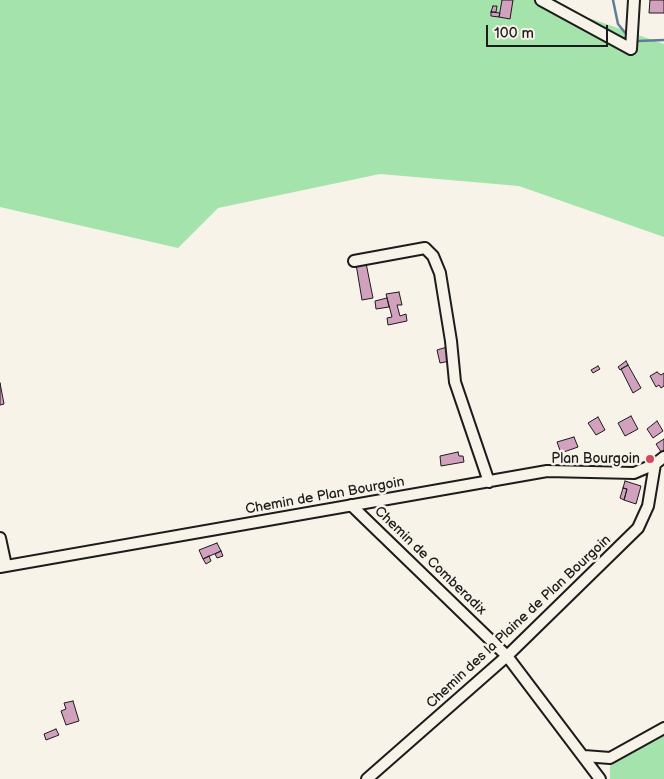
<!DOCTYPE html>
<html>
<head>
<meta charset="utf-8">
<style>
  body { margin:0 }
  #map { position:relative; width:664px; height:779px; overflow:hidden; background:#f7f3e8; font-family:"Balsamiq Sans",sans-serif }
  canvas { display:block }
  .scale { position:absolute; left:486px; top:25px; width:122px; height:22px; box-sizing:border-box; border:2px solid #1c1c1c; border-top:0; padding-left:6px; font-size:15px; line-height:18px; white-space:nowrap; color:#1c1c1c; -webkit-text-stroke:4px #f7f3e8; paint-order:stroke }
</style>
</head>
<body>
<div id="map">
<canvas width="664" height="779"></canvas>
<div class="scale">100 m</div>
</div>
<script>
const ctx = document.querySelector('canvas').getContext('2d');
ctx.lineJoin = 'round';
function fillPath(path, color) { ctx.fillStyle = color; ctx.fill(path, 'evenodd'); }
const shape = rows => new Path2D(rows.map(r => 'M' + r).join(''));
function strokePath(path, color, width, dash) { ctx.strokeStyle = color; ctx.lineWidth = width; ctx.lineCap = dash ? 'butt' : 'round'; ctx.setLineDash(dash || []); ctx.stroke(path); }
function label(font, color, halo, rows, align = 'center') {
  ctx.font = font + ' "Balsamiq Sans",sans-serif'; ctx.lineWidth = 5; ctx.setLineDash([]); ctx.textBaseline = 'middle'; ctx.strokeStyle = halo; ctx.fillStyle = color; for (const [text, x, y, turn = 0] of rows) {
    ctx.save(); ctx.translate(x, y); ctx.rotate((+turn || 0) * Math.PI / 180); ctx.textAlign = isNaN(turn) ? turn : align; if (halo) ctx.strokeText(text, 0, 0); ctx.fillText(text, 0, 0); ctx.restore();
  }
}
fillPath(shape([
  [0,0,537,0,664,44,664,237,519,186,380,174,218,208,178,248,0,207],
  [664,728,664,779,610,779,610,758]
]), '#a4e3ab');
strokePath(shape([
  [613,0,618,24,627,35],
  [638,41,664,40]
]), '#5e7d96', 2.5);
const building = shape([
  [502,0,513,0,510,19,499,17,502,0],
  [650,0,664,0,664,13,649,13,650,0],
  [493,6,497,6,496,12,491,12,493,6],
  [491,12,500,13,499,17,491,16,491,12],
  [366,263,373,298,362,300,356,264,366,263],
  [399,292,402,305,397,305,400,316,406,314,407,321,388,325,387,318,392,317,386,294,399,292],
  [387,298,389,307,376,309,375,301,387,298],
  [447,347,450,361,440,363,437,350,447,347],
  [626,361,628,365,620,370,618,367,626,361],
  [628,365,641,388,633,393,621,369,628,365],
  [598,366,600,369,593,373,591,370,598,366],
  [657,372,661,375,664,373,664,386,661,388,659,385,656,387,650,376,657,372],
  [0,383,4,404,0,405,0,383],
  [631,416,638,429,625,436,618,423,631,416],
  [598,417,605,430,596,435,588,423,598,417],
  [657,421,663,431,653,438,647,429,657,421],
  [574,437,578,447,561,453,557,442,574,437],
  [664,439,664,450,661,452,656,444,664,439],
  [458,452,459,456,463,456,464,462,441,466,440,456,458,452],
  [625,481,641,486,636,504,624,500,627,489,623,488,625,481],
  [623,488,627,489,624,500,620,498,623,488],
  [217,543,221,551,203,559,199,550,217,543],
  [221,551,223,556,217,558,215,554,221,551],
  [209,556,211,561,206,564,203,559,209,556],
  [73,701,79,721,66,725,61,711,66,709,64,703,73,701],
  [56,729,59,735,46,740,44,734,56,729]
]);
fillPath(building, '#d2a1be');
strokePath(building, '#1c1c1c', 1);
const minor = shape([
  [541,0,631,49,634,0],
  [354,261,425,248,433,256,440,273,451,341,455,382,489,482],
  [351,505,507,656,600,779],
  [0,538,6,566],
  [0,567,547,471,634,473,655,464,664,457],
  [584,756,610,758,664,728],
  [367,779,507,656,638,528,648,506,655,464]
]);
strokePath(minor, '#1c1c1c', 14);
strokePath(minor, '#f7f3e8', 10);
for (const [x, y, r, color] of [
  [650,459,5,"#d1495b"]
]) { const dot = new Path2D(); dot.arc(x, y, r, 0, 2 * Math.PI); ctx.fillStyle = color; ctx.fill(dot); strokePath(dot, '#f7f3e8', 2); }
label('14px', '#1c1c1c', '#f7f3e8', [
  ["Plan Bourgoin",640,459]
], 'right');
label('14px', '#1c1c1c', '#f7f3e8', [
  ["Chemin de Plan Bourgoin",325,496,-10],
  ["Chemin de Comberadix",430,561,44],
  ["Chemin des la Plaine de Plan Bourgoin",519,622,-43]
]);
</script>
</body>
</html>
